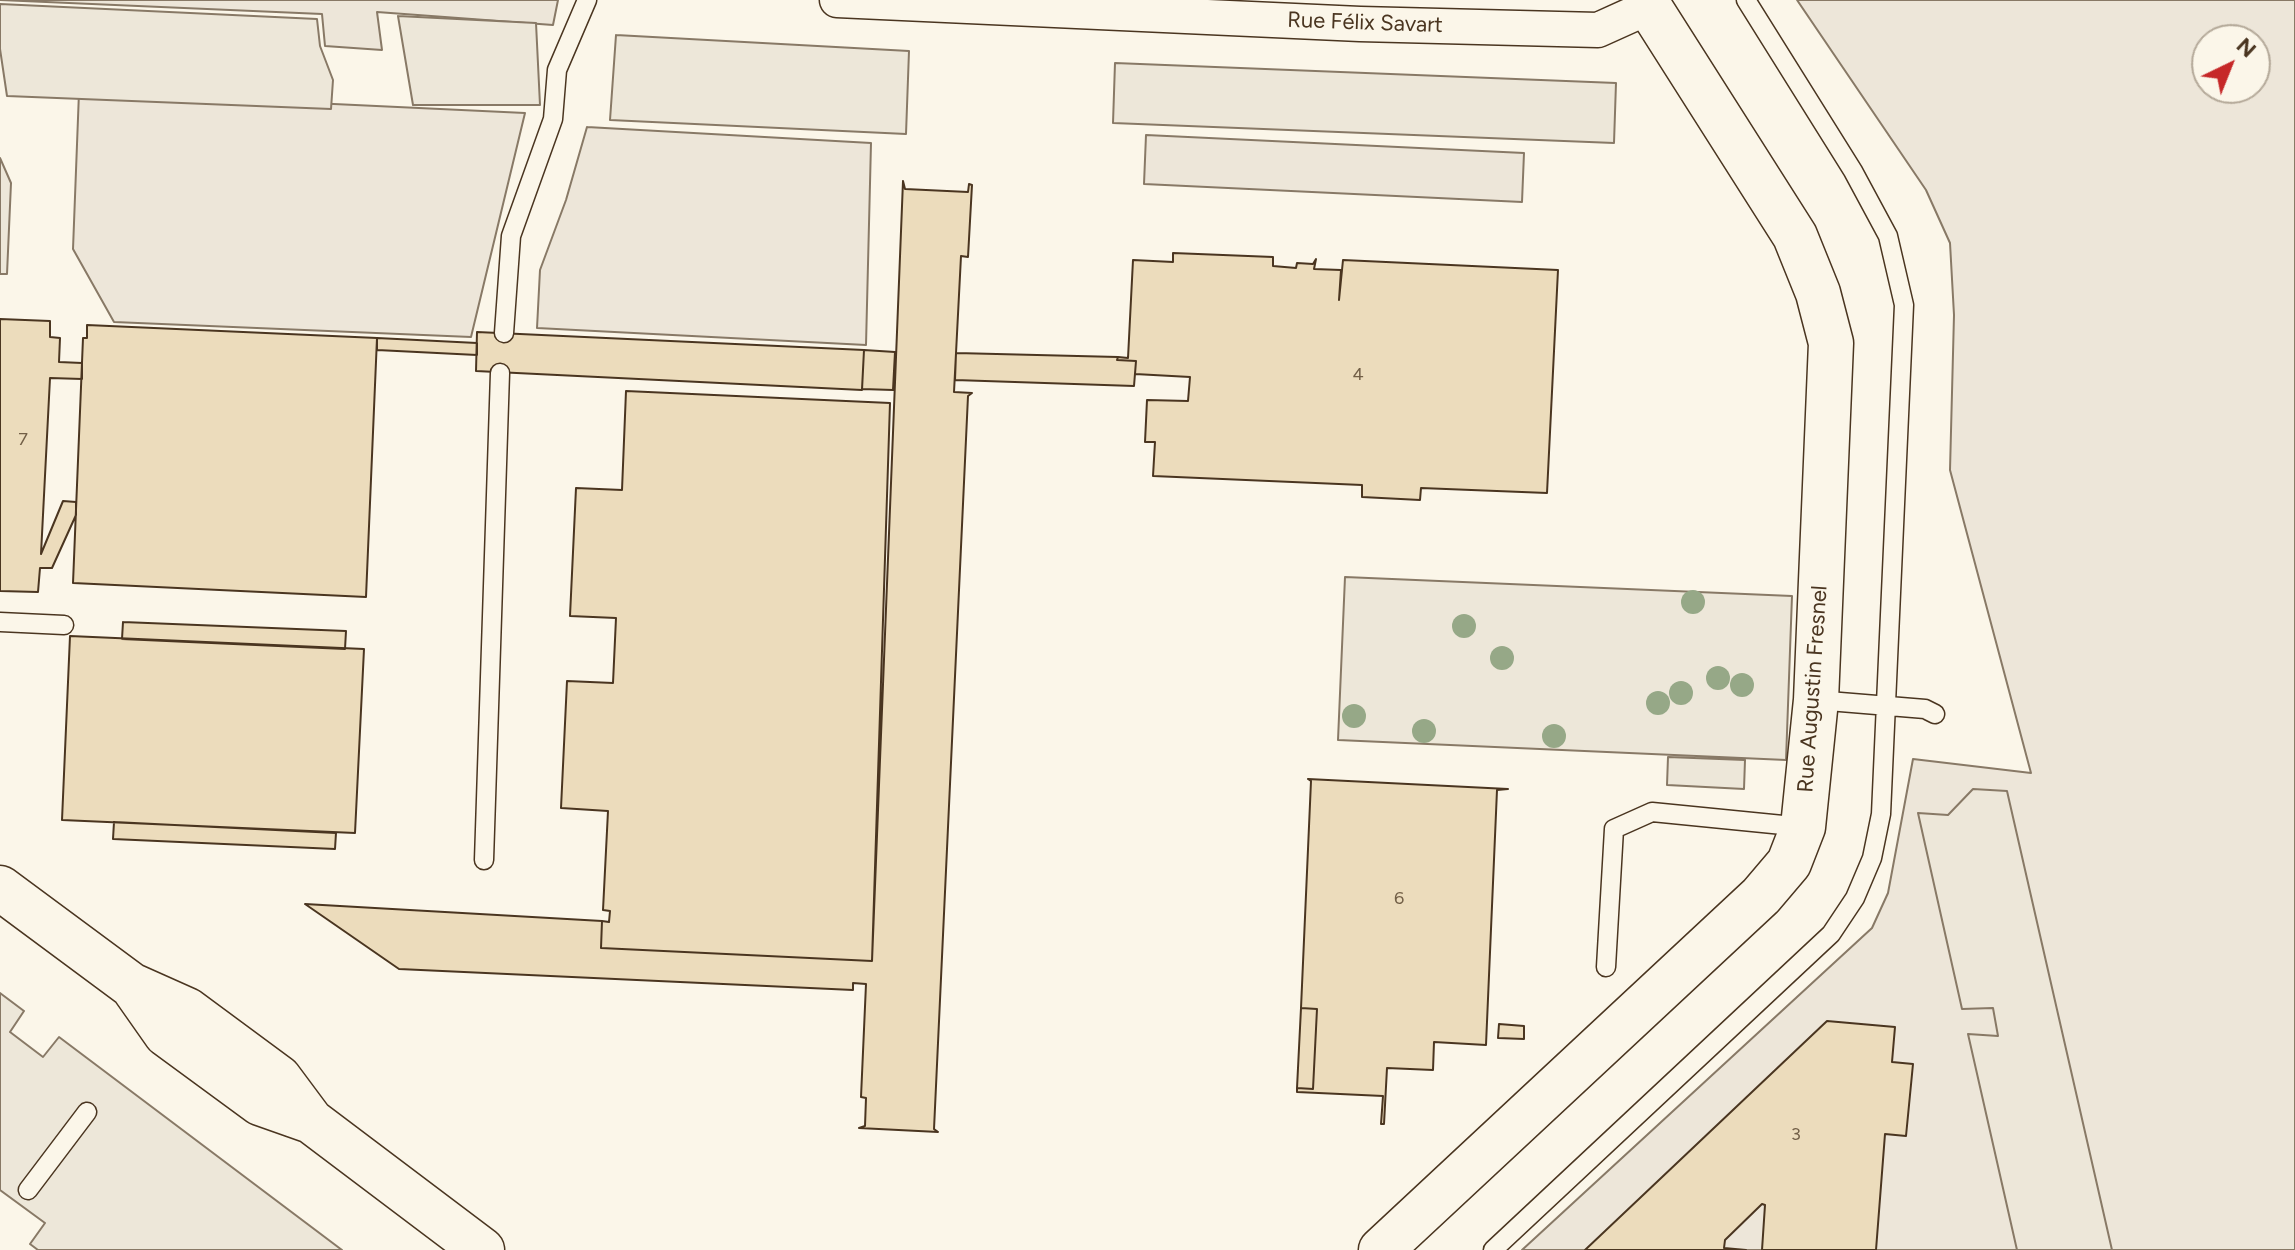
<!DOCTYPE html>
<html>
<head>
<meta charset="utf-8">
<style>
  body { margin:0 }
  #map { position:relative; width:2295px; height:1250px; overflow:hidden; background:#fbf6e9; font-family:Figtree,sans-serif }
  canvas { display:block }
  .north { position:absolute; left:2191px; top:24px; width:80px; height:80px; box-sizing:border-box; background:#fbf6e9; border:2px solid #b4a999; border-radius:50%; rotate:43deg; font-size:22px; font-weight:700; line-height:32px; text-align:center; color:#4a3520 }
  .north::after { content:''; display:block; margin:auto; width:28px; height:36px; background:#c62828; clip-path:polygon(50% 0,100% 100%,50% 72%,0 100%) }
</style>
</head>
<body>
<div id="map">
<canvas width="2295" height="1250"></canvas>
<div class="north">N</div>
</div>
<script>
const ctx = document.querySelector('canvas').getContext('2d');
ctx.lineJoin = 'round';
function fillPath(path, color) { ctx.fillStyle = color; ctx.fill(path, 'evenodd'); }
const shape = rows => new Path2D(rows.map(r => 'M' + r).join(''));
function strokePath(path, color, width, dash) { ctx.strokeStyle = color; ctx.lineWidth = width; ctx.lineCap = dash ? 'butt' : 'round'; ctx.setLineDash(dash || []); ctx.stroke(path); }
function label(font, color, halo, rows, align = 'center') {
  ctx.font = font + ' Figtree,sans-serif'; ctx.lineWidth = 6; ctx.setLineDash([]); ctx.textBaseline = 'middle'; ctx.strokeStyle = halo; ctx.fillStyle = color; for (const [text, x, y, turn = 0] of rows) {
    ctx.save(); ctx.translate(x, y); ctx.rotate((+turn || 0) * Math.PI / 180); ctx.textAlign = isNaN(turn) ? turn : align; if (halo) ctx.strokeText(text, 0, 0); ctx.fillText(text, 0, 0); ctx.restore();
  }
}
const green = shape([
  [0,0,558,0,553,25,377,12,382,50,325,46,322,14,0,0],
  [1797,0,2295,0,2295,1250,1522,1250,1872,928,1888,893,1913,759,2031,773,1950,470,1954,315,1950,243,1926,190,1797,0],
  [2207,40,2255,40,2255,88,2207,88,2207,40],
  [79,92,525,113,471,337,114,322,73,249,79,92],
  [587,127,871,143,866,345,537,328,540,270,566,200,587,127],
  [1146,135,1524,153,1522,202,1144,184,1146,135]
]);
fillPath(green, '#ede6d9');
strokePath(green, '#887966', 2);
const parking = shape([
  [0,4,317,19,320,46,333,80,331,109,7,96,0,49,0,4],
  [398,16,536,23,540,105,413,105,398,16],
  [616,35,909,51,906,134,610,120,616,35],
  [1115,63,1616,83,1614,143,1113,123,1115,63],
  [0,158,11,183,7,274,0,274,0,158],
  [1345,577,1792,596,1786,760,1338,740,1345,577],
  [1668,757,1745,760,1744,789,1667,785,1668,757],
  [1973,789,2007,791,2112,1250,2017,1250,1968,1034,1998,1036,1993,1008,1962,1009,1918,813,1948,815,1973,789],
  [0,993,24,1011,10,1032,43,1057,59,1037,342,1250,38,1250,30,1244,45,1223,0,1190,0,993]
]);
fillPath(parking, '#ede7d9');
strokePath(parking, '#887966', 2);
const building = shape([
  [903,181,905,189,968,192,969,184,972,185,968,257,961,256,954,392,972,393,968,396,934,1129,938,1132,859,1128,865,1126,866,1098,861,1097,866,984,853,983,853,990,399,969,305,904,602,921,601,948,872,961,903,181],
  [1173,253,1273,257,1273,266,1296,268,1297,263,1313,264,1316,259,1314,269,1341,270,1339,300,1343,260,1558,270,1547,493,1421,488,1420,500,1362,497,1362,485,1153,476,1155,442,1145,442,1147,400,1188,401,1190,377,1135,374,1136,361,1117,360,1118,357,1128,358,1133,260,1173,262,1173,253],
  [0,319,50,321,50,337,60,338,59,362,82,363,82,379,50,378,41,554,63,501,76,502,76,515,52,568,40,568,38,592,0,591,0,319],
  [87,325,377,338,366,597,73,583,83,338,87,338,87,325],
  [477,332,864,350,862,390,476,371,477,332],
  [377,338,477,343,477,355,377,350,377,338],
  [864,350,895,352,893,390,862,389,864,350],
  [956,353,1118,357,1117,360,1136,361,1134,386,955,380,956,353],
  [626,391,890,403,872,961,601,948,602,921,609,922,610,911,603,910,608,811,561,808,567,681,613,683,616,618,570,616,576,488,622,490,626,391],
  [123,622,346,631,345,649,122,639,123,622],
  [70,636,364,649,355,833,62,820,70,636],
  [1308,779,1508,789,1497,790,1486,1045,1434,1042,1433,1070,1387,1068,1384,1124,1381,1124,1383,1096,1297,1092,1297,1088,1313,1089,1317,1009,1301,1008,1311,781,1308,779],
  [114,822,336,833,335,849,113,839,114,822],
  [1301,1008,1317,1009,1313,1089,1297,1088,1301,1008],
  [1827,1021,1895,1027,1892,1062,1913,1064,1906,1136,1885,1134,1876,1250,1762,1250,1765,1205,1762,1204,1725,1240,1724,1248,1746,1250,1585,1250,1827,1021],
  [1499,1024,1524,1026,1524,1039,1498,1038,1499,1024]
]);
fillPath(building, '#ecdcbc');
strokePath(building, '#4a3520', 2);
const service = shape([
  [504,333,511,236,553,119,557,70,587,0],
  [0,622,64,625],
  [1816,700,1925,709,1935,714],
  [484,860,500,373],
  [1606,967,1614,829,1652,812,1803,827],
  [28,1190,87,1112],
  [1493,1250,1831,934,1855,898,1872,858,1881,814,1904,305,1888,236,1853,171,1746,0]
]);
const minor = shape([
  [837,0,1360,24,1598,30,1649,7]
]);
const tertiary = shape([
  [1381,1250,1761,896,1789,863,1803,827,1816,700,1831,343,1818,293,1795,236,1645,0]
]);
const primary = shape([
  [0,888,131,985,187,1010,279,1078,311,1121,482,1250],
  [133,987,166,1034,260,1103,311,1121]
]);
strokePath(service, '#4a3520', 21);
strokePath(minor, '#4a3520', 37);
strokePath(tertiary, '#4a3520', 47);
strokePath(primary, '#4a3520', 47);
strokePath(service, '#fbf6e9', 18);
strokePath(minor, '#fbf6e9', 34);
strokePath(tertiary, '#fbf6e9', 44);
strokePath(primary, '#fbf6e9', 44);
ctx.fillStyle = '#96a887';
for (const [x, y] of [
  [1693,602],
  [1464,626],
  [1502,658],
  [1718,678],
  [1742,685],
  [1681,693],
  [1658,703],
  [1354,716],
  [1424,731],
  [1554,736]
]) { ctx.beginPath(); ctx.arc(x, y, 12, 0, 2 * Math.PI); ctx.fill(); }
label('18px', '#725f47', null, [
  ["4",1358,375],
  ["7",23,440],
  ["6",1399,899],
  ["3",1796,1135]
]);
label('22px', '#4a3520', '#fbf6e9', [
  ["Rue Félix Savart",1365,23,2],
  ["Rue Augustin Fresnel",1813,689,-86]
]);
</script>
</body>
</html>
